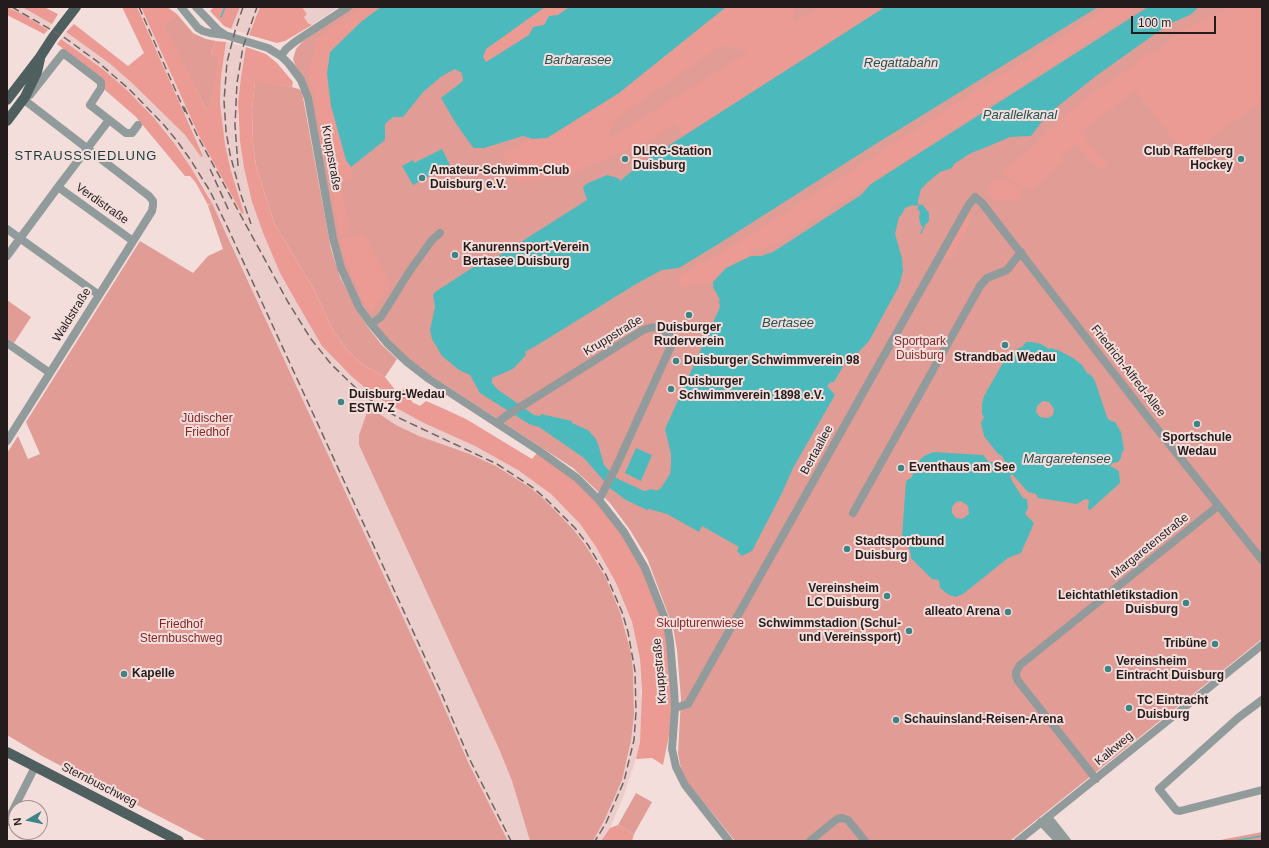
<!DOCTYPE html>
<html>
<head>
<meta charset="utf-8">
<style>
  body { margin:0 }
  #map { position:relative; width:1269px; height:848px; overflow:hidden; background:#f3dedc; font-family:Helvetica,sans-serif }
  canvas { display:block }
  .frame { position:absolute; inset:0; border:8px solid #241c1c; pointer-events:none }
  .north { position:absolute; left:8px; top:800px; width:40px; height:40px; box-sizing:border-box; background:#f3dedc; border:1px solid #a0908f; border-radius:50%; rotate:261deg; font-size:11px; font-weight:700; line-height:16px; text-align:center; color:#241c1c }
  .north::after { content:''; display:block; margin:auto; width:14px; height:18px; background:#3c8486; clip-path:polygon(50% 0,100% 100%,50% 72%,0 100%) }
  .scale { position:absolute; left:1131px; top:16px; width:85px; height:18px; box-sizing:border-box; border:2px solid #241c1c; border-top:0; padding-left:5px; font-size:12px; line-height:14px; white-space:nowrap; color:#241c1c; -webkit-text-stroke:3px #f3dedc; paint-order:stroke }
</style>
</head>
<body>
<div id="map">
<canvas width="1269" height="848"></canvas>
<div class="frame"></div>
<div class="north">N</div>
<div class="scale">100 m</div>
</div>
<script>
const ctx = document.querySelector('canvas').getContext('2d');
ctx.lineJoin = 'round';
function fillPath(path, color) { ctx.fillStyle = color; ctx.fill(path, 'evenodd'); }
const shape = rows => new Path2D(rows.map(r => 'M' + r).join(''));
function strokePath(path, color, width, dash) { ctx.strokeStyle = color; ctx.lineWidth = width; ctx.lineCap = dash ? 'butt' : 'round'; ctx.setLineDash(dash || []); ctx.stroke(path); }
function label(font, color, halo, rows, align = 'center') {
  ctx.font = font + ' Helvetica,sans-serif'; ctx.lineWidth = 4; ctx.setLineDash([]); ctx.textBaseline = 'middle'; ctx.strokeStyle = halo; ctx.fillStyle = color; for (const [text, x, y, turn = 0] of rows) {
    ctx.save(); ctx.translate(x, y); ctx.rotate((+turn || 0) * Math.PI / 180); ctx.textAlign = isNaN(turn) ? turn : align; if (halo) ctx.strokeText(text, 0, 0); ctx.fillText(text, 0, 0); ctx.restore();
  }
}
fillPath(shape([
  [7,7,22,7,52,24,48,30],
  [137,7,141,7,200,138,242,214,244,213,231,171,225,144,220,103,221,77,226,42,246,47,241,77,238,103,238,120,244,168,252,202,263,233,280,272,336,362,350,375,376,397,501,459,536,482,551,494,580,524,596,547,616,583,632,622,640,659,642,709,640,742,636,759,624,795,610,828,601,841,593,841,604,821,628,758,634,715,633,671,631,653,620,612,605,576,586,546,573,529,545,500,531,488,496,466,470,454,419,436,396,425,369,408,359,445,499,749,512,781,530,841,508,841,468,762,232,245,205,189,174,143,154,118,127,90,104,70,61,39,66,32,109,63,132,83,185,135,201,157,203,156],
  [240,7,260,7,249,35,231,29],
  [302,7,339,7,312,25,308,23,304,17,307,14]
]), '#ebcecb');
fillPath(shape([
  [352,7,1262,7,1262,639,1010,841,735,841,688,783,681,769,678,753,681,699,677,650,673,627,647,558,630,530,610,503,573,468,413,364,382,334,358,298,343,264,338,246,301,76,295,65,293,59,296,49,302,42],
  [177,14,193,33,206,39,216,41,211,54,219,56,211,107,206,109,163,25],
  [255,80,292,87,299,89,302,92,331,249,340,277,356,308,367,326,382,345,397,359,385,377,362,364,347,350,334,332,313,288,274,223,256,166,253,143,252,110],
  [212,203,437,691,468,762,508,841,207,841,42,756,7,735,7,453,18,436,28,459,40,454,26,422,140,241,193,273,208,256,223,249,208,206],
  [7,300,31,317,14,343,7,338],
  [369,407,396,425,419,436,470,454,496,466,531,488,545,500,573,529,586,546,605,576,620,612,631,653,633,671,634,715,631,741,622,780,604,821,593,841,530,841,512,781,499,749,359,445,359,435],
  [636,793,652,802,634,834,618,825],
  [1262,832,1262,841,1215,841]
]), '#e29c96');
fillPath(shape([
  [7,7,24,15,48,30,44,34,7,15],
  [22,7,44,7,58,14,52,24],
  [122,7,137,7,203,156,201,157,185,135,132,83,109,63,66,32,74,24,128,66,144,53],
  [141,7,167,7,177,14,164,25,206,109,211,106,218,56,211,54,216,41,226,42,221,77,220,103,225,144,231,171,244,213,242,214,200,138],
  [214,7,240,7,231,29,224,26,210,11],
  [260,7,302,7,307,14,304,17,308,23,312,25,285,41,277,43,249,35],
  [362,7,381,7,362,21,330,52,327,74,346,160,351,167,354,180,330,183,315,98,308,76,309,67,316,47,317,38],
  [545,7,569,7,558,15,549,16,544,25,496,57,486,63,483,57,486,49],
  [726,7,794,7,793,23,821,7,885,7,683,136,675,124,652,139,572,173,517,183,503,153,533,139,547,138,619,93],
  [720,46,750,51,612,137,607,137,616,119,625,112],
  [1109,7,1142,7,777,244,763,249,750,250,751,256,726,268,713,282,692,284,683,288,677,278,734,245],
  [1230,7,1262,7,1262,101,1187,156,1135,90,1081,132,1107,166,1104,169,1099,169,1096,165,1090,160,1077,144,1060,157,1064,162,1031,189,1027,185,1023,188,1001,173,1037,143,1060,120,1090,95,1130,68,1144,56,1161,48,1178,32],
  [61,39,104,70,127,90,154,118,174,143,190,166,212,203,208,205,196,183,190,176,185,176,136,117,105,90,104,80,57,44],
  [246,47,266,54,277,63,293,82,292,87,255,81,252,110,253,143,256,166,274,223,313,288,334,332,347,350,362,364,385,377,396,391,409,388,412,402,420,406,426,401,440,407,466,419,532,459,537,453,575,480,597,502,629,544,640,564,664,625,668,642,672,698,671,726,663,765,652,758,636,759,640,742,642,692,640,659,632,622,616,583,596,547,580,524,551,494,518,470,475,446,424,423,376,397,350,375,322,346,297,303,280,273,263,233,252,202,244,168,240,141,238,103,241,77],
  [996,178,1001,180,1009,182,1021,189,1020,193,1022,197,1020,200,1014,201,994,200,988,192,989,187],
  [331,186,341,186,350,233,340,235],
  [968,211,970,212,972,215,969,224,950,261,942,256],
  [364,234,390,285,371,314,365,304,347,263,340,238],
  [618,825,634,834,632,841,601,841,610,828]
]), '#ec9b94');
fillPath(shape([
  [381,7,545,7,486,49,483,57,486,62,529,35,533,27,544,25,549,16,558,15,569,7,726,7,619,93,547,138,533,139,523,136,484,148,474,148,471,145,455,122,441,98,463,81,462,73,455,69,442,76,423,92,403,117,393,117,385,124,385,140,351,167,346,160,331,106,327,74,330,52,362,21],
  [885,7,1098,7,874,145,720,243,679,268,662,270,636,284,539,344,525,352,526,355,513,369,492,378,492,383,497,389,534,415,540,416,541,414,572,421,572,423,588,430,596,439,599,447,604,465,616,478,644,491,652,489,654,490,658,490,661,488,670,474,671,467,671,454,665,429,720,307,719,301,720,300,713,287,713,282,726,268,751,256,761,256,773,252,861,195,871,184,1148,7,1199,7,1190,15,1169,24,1096,76,1047,115,1031,136,1010,137,982,149,971,153,954,164,952,168,940,172,928,182,921,189,917,205,915,206,913,205,905,208,902,214,899,217,895,234,902,258,903,271,899,286,869,341,851,360,844,365,834,382,831,382,827,386,835,395,793,468,782,493,752,551,742,556,737,551,739,547,702,526,699,532,667,514,649,509,647,510,626,500,611,489,584,458,539,427,529,424,480,393,470,375,459,370,442,356,432,339,430,330,435,307,433,295,435,292,475,266,486,264,587,200,583,188,586,184,607,175,618,178,620,181,643,162],
  [442,149,450,165,413,185,402,166,413,160,414,163],
  [922,204,929,213,929,221,924,226,921,226,919,218,920,212,917,208],
  [1026,342,1032,342,1041,344,1049,349,1051,348,1060,351,1073,358,1082,365,1087,373,1091,375,1095,381,1107,417,1109,420,1115,422,1121,432,1124,450,1122,452,1121,458,1118,462,1113,463,1110,466,1119,471,1120,483,1090,510,1088,509,1089,500,1085,499,1077,504,1038,498,1036,494,1028,492,1012,474,1010,476,1012,481,1023,498,1027,499,1028,508,1025,514,1034,523,1021,553,1008,558,963,594,956,597,949,595,940,588,939,580,932,579,911,558,910,550,906,543,899,540,898,538,902,536,906,481,911,478,920,460,924,456,933,452,983,455,989,462,996,462,1005,470,1008,468,1002,456,998,454,984,436,981,423,984,417,982,414,982,404,984,396,1004,361,1009,359,1017,349,1023,346],
  [1043,401,1049,402,1054,409,1053,415,1048,418,1040,417,1036,412,1037,406],
  [961,501,968,506,969,514,962,519,956,518,952,513,952,507,956,502],
  [636,448,652,455,641,481,625,473]
]), '#4cbabc');
strokePath(shape([
  [221,17,225,7],
  [917,203,919,206],
  [921,233,924,226],
  [1234,841,1262,836]
]), '#4cbabc', 1.5);
strokePath(shape([
  [181,7,198,28,203,31,210,33,225,35,268,48,281,56,289,64,301,80,308,98,333,238,341,268,359,307,371,324,387,343,407,362,429,379,538,450,577,478,599,500,624,532,645,568,667,624,670,642,674,689,675,708,672,749,676,767,685,785,729,841],
  [196,7,218,30,224,34],
  [281,56,286,49,296,41,348,7],
  [25,97,30,95,63,53,101,82,101,88,90,105,126,133,132,133,138,125],
  [58,187,133,241],
  [7,229,99,295],
  [7,256,58,187,109,120],
  [371,324,381,317,409,272,432,240,440,233],
  [7,343,50,373],
  [497,423,506,416,643,330,653,327,662,329,670,336,672,341,671,346,615,469,599,500],
  [7,441,130,246,152,211,153,205,153,201,149,196,23,99],
  [853,513,980,286,987,278,1007,270,1021,252],
  [1262,700,1238,718,1159,789,1176,810,1180,811,1262,790],
  [675,708,688,704,968,206,975,197,982,203,1146,415,1262,560],
  [1096,779,1018,681,1016,676,1016,672,1020,665,1218,506],
  [1048,817,1067,841],
  [7,822,35,767],
  [1041,822,1059,841],
  [810,841,837,819,842,818,848,820,865,841],
  [1018,841,1262,645]
]), '#929b9b', 8);
strokePath(shape([
  [7,100,40,57,53,37,76,7],
  [7,121,25,97,37,72,40,59],
  [7,752,179,841]
]), '#4f5f5f', 10);
strokePath(shape([
  [12,7,65,38,98,62,130,90,164,125,177,141,190,159,210,191,226,224,440,690,469,758,511,841],
  [139,7,185,112],
  [243,7,235,31,227,62,224,101,226,131,230,154,241,195,251,224],
  [184,107,197,135,288,302,311,339,331,364,361,393,379,406,397,417,497,464,532,487,546,499,575,528,588,545,606,575,622,612,628,632,635,671,636,712,634,740,624,781,606,823,595,841],
  [238,166,235,125,237,83,243,47,257,7],
  [210,169,229,211]
]), '#706362', 1.5, [8, 4]);
for (const [x, y, r, color] of [
  [625,159,4,"#3c8486"],
  [1241,159,4,"#3c8486"],
  [422,178,4,"#3c8486"],
  [455,255,4,"#3c8486"],
  [689,315,4,"#3c8486"],
  [1005,345,4,"#3c8486"],
  [676,361,4,"#3c8486"],
  [671,389,4,"#3c8486"],
  [341,402,4,"#3c8486"],
  [1197,424,4,"#3c8486"],
  [901,468,4,"#3c8486"],
  [847,549,4,"#3c8486"],
  [887,596,4,"#3c8486"],
  [1186,603,4,"#3c8486"],
  [1008,612,4,"#3c8486"],
  [909,631,4,"#3c8486"],
  [1215,644,4,"#3c8486"],
  [1108,669,4,"#3c8486"],
  [124,674,4,"#3c8486"],
  [1129,708,4,"#3c8486"],
  [896,720,4,"#3c8486"]
]) { const dot = new Path2D(); dot.arc(x, y, r, 0, 2 * Math.PI); ctx.fillStyle = color; ctx.fill(dot); strokePath(dot, '#f3dedc', 1.5); }
label('bold 12px', '#241c1c', '#f3dedc', [
  ["DLRG-Station",633,152],
  ["Duisburg",633,166],
  ["Club Raffelberg",1233,152,"right"],
  ["Hockey",1233,166,"right"],
  ["Amateur-Schwimm-Club",430,171],
  ["Duisburg e.V.",430,185],
  ["Kanurennsport-Verein",463,248],
  ["Bertasee Duisburg",463,262],
  ["Duisburger",689,328,"center"],
  ["Ruderverein",689,342,"center"],
  ["Strandbad Wedau",1005,358,"center"],
  ["Duisburger Schwimmverein 98",684,361],
  ["Duisburger",679,382],
  ["Schwimmverein 1898 e.V.",679,396],
  ["Duisburg-Wedau",349,395],
  ["ESTW-Z",349,409],
  ["Sportschule",1197,438,"center"],
  ["Wedau",1197,452,"center"],
  ["Eventhaus am See",909,468],
  ["Stadtsportbund",855,542],
  ["Duisburg",855,556],
  ["Vereinsheim",879,589,"right"],
  ["LC Duisburg",879,603,"right"],
  ["Leichtathletikstadion",1178,596,"right"],
  ["Duisburg",1178,610,"right"],
  ["alleato Arena",1000,612,"right"],
  ["Schwimmstadion (Schul-",901,624,"right"],
  ["und Vereinssport)",901,638,"right"],
  ["Tribüne",1207,644,"right"],
  ["Vereinsheim",1116,662],
  ["Eintracht Duisburg",1116,676],
  ["Kapelle",132,674],
  ["TC Eintracht",1137,701],
  ["Duisburg",1137,715],
  ["Schauinsland-Reisen-Arena",904,720]
], 'left');
label('12px', '#241c1c', '#f3dedc', [
  ["Kruppstraße",331,158,80],
  ["Verdistraße",102,204,35],
  ["Waldstraße",72,315,-58],
  ["Kruppstraße",613,336,-31],
  ["Friedrich-Alfred-Allee",1128,371,52],
  ["Bertaallee",817,450,-61],
  ["Margaretenstraße",1150,546,-39],
  ["Kruppstraße",660,671,-95],
  ["Kalkweg",1114,749,-40],
  ["Sternbuschweg",99,785,27]
]);
label('12px', '#852727', '#f3dedc', [
  ["Sportpark",920,342],
  ["Duisburg",920,356],
  ["Jüdischer",207,419],
  ["Friedhof",207,433],
  ["Skulpturenwiese",700,624],
  ["Friedhof",181,625],
  ["Sternbuschweg",181,639]
]);
label('italic 13px', '#225253', '#f3dedc', [
  ["Barbarasee",578,60],
  ["Regattabahn",901,63],
  ["Parallelkanal",1020,115],
  ["Bertasee",788,323],
  ["Margaretensee",1067,459]
]);
ctx.letterSpacing = '1px';
label('13px', '#193b3c', '#f3dedc', [
  ["STRAUSSSIEDLUNG",86,156]
]);
ctx.letterSpacing = '0px';
</script>
</body>
</html>
